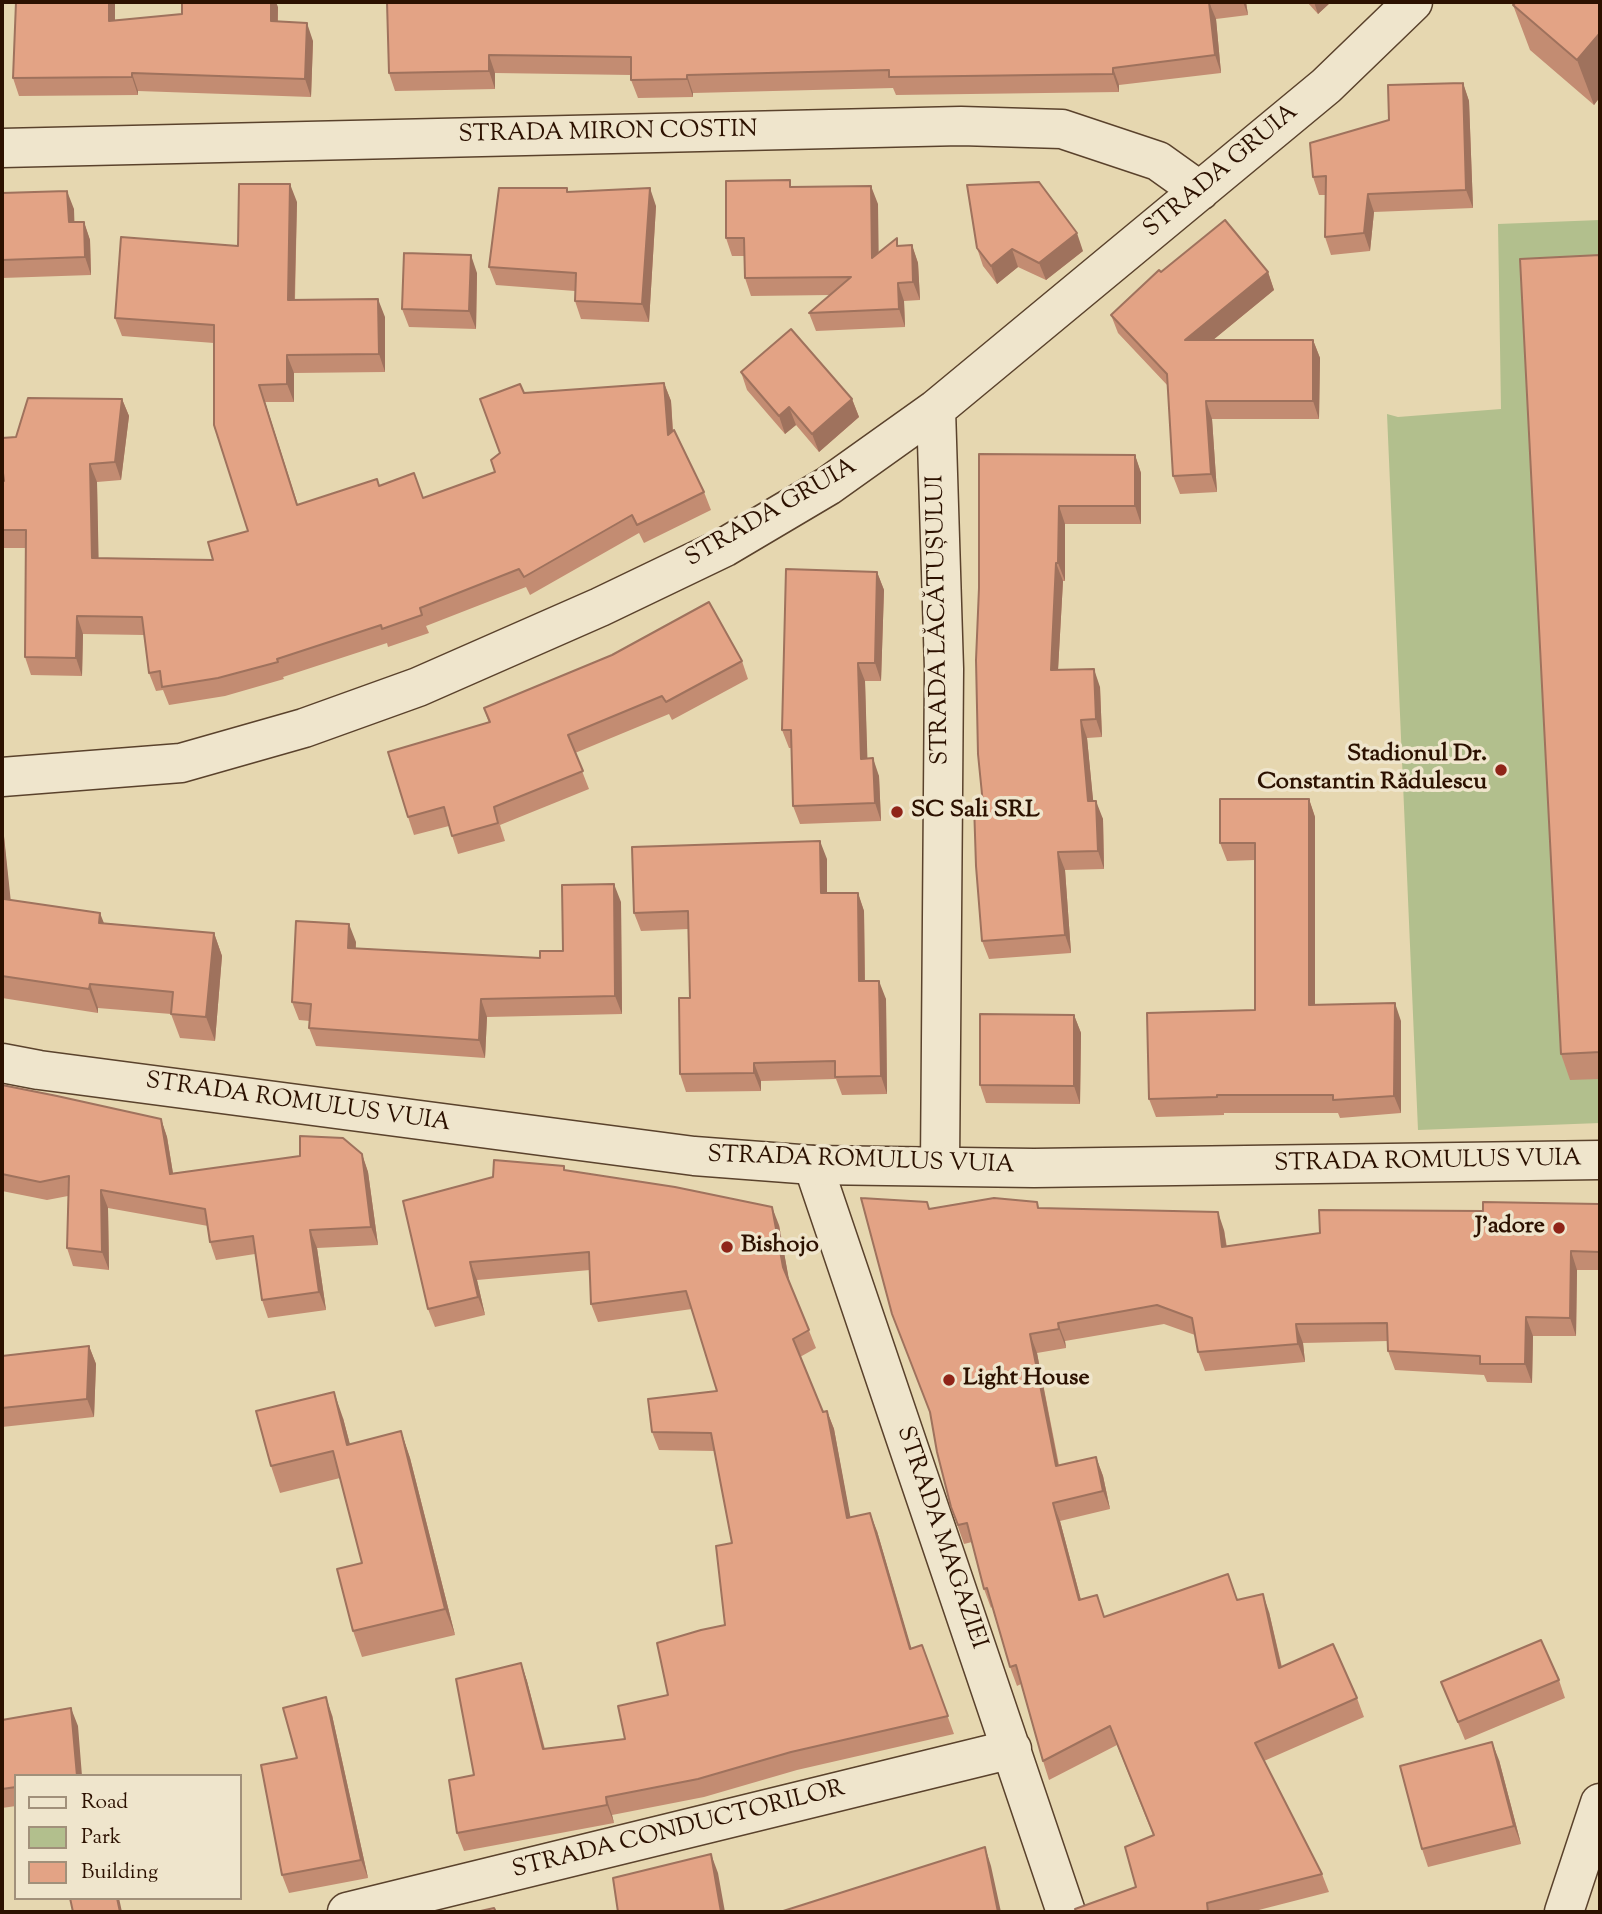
<!DOCTYPE html>
<html>
<head>
<meta charset="utf-8">
<style>
  body { margin:0 }
  #map { position:relative; width:1602px; height:1914px; overflow:hidden; background:#e6d7b0; font-family:"Sorts Mill Goudy",serif }
  canvas { display:block }
  .frame { position:absolute; inset:0; border:4px solid #2c1100; pointer-events:none }
  .legend { position:absolute; left:14px; top:1774px; width:228px; height:126px; box-sizing:border-box; background:#efe5cc; border:2px solid #a1907a; margin:0; padding:9px 12px; list-style:none; font-size:21px; color:#2c1100 }
  .legend li { display:flex; align-items:center; gap:14px; height:35px }
  .legend b { width:35px; border:2px solid #a1907a }
</style>
</head>
<body>
<div id="map">
<canvas width="1602" height="1914"></canvas>
<div class="frame"></div>
<ul class="legend">
<li><b style="height:9px;background:#efe5cc"></b>Road</li>
<li><b style="height:19px;background:#b2bf8d"></b>Park</li>
<li><b style="height:19px;background:#e3a385"></b>Building</li>
</ul>
</div>
<script>
const ctx = document.querySelector('canvas').getContext('2d');
ctx.lineJoin = 'round';
function fillPath(path, color) { ctx.fillStyle = color; ctx.fill(path, 'evenodd'); }
const shape = rows => new Path2D(rows.map(r => 'M' + r).join(''));
function strokePath(path, color, width, dash) { ctx.strokeStyle = color; ctx.lineWidth = width; ctx.lineCap = dash ? 'butt' : 'round'; ctx.setLineDash(dash || []); ctx.stroke(path); }
function label(font, color, halo, rows, align = 'center') {
  ctx.font = font + ' "Sorts Mill Goudy",serif'; ctx.lineWidth = 7; ctx.setLineDash([]); ctx.textBaseline = 'middle'; ctx.strokeStyle = halo; ctx.fillStyle = color; for (const [text, x, y, turn = 0] of rows) {
    ctx.save(); ctx.translate(x, y); ctx.rotate((+turn || 0) * Math.PI / 180); ctx.textAlign = isNaN(turn) ? turn : align; if (halo) ctx.strokeText(text, 0, 0); ctx.fillText(text, 0, 0); ctx.restore();
  }
}
fillPath(shape([
  [1600,220,1600,1123,1418,1130,1387,414,1398,417,1501,409,1498,224]
]), '#b2bf8d');
const minor = shape([
  [2,148,961,126,1062,129,1158,161,1200,191],
  [936,409,944,669,940,1166],
  [2,777,181,763,304,728,418,687,600,607,725,547,828,486,936,409,1326,86,1413,2],
  [813,1165,1066,1912],
  [347,1912,1012,1749],
  [1564,1912,1600,1803]
]);
const tertiary = shape([
  [2,1063,39,1070,694,1156,813,1165,1034,1168,1600,1160]
]);
strokePath(minor, '#5a422c', 41);
strokePath(tertiary, '#5a422c', 41);
strokePath(minor, '#efe5cc', 38);
strokePath(tertiary, '#efe5cc', 38);
fillPath(shape([
  [16,2,115,2,115,20,278,7,278,21,313,41,311,97,138,91,138,95,19,96,13,78],
  [387,2,1246,2,1248,15,1216,19,1221,73,1119,85,1119,92,896,95,893,88,693,93,693,97,638,98,631,80,631,75,495,73,495,89,395,91,389,73],
  [1307,2,1331,2,1318,14],
  [1600,2,1600,97,1594,105,1530,50,1513,5],
  [1463,83,1469,101,1473,208,1374,212,1370,251,1331,255,1325,237,1325,195,1319,195,1313,177,1389,120],
  [792,187,878,204,878,253,900,246,912,245,918,263,920,300,904,301,905,327,816,331,809,313,830,295,751,296,745,278,744,256,732,256,726,238],
  [568,192,656,206,649,322,581,319,575,301,575,291,496,285,489,267],
  [2,193,74,209,74,222,84,222,90,240,91,275,2,278],
  [297,202,295,300,385,317,385,372,294,373,294,402,265,402,298,505,379,486,423,498,495,472,500,453,524,393,664,383,671,401,673,431,704,492,711,510,644,543,639,533,530,595,526,587,426,626,429,633,388,647,387,643,283,677,284,679,225,696,169,705,163,690,156,691,149,673,144,635,83,634,82,676,31,675,25,657,26,548,4,548,2,542,2,481,4,481,16,437,122,399,129,416,121,480,97,482,98,558,213,560,248,531,214,343,122,336,115,318,238,246],
  [977,248,1083,251,1046,280,1018,267,997,284,983,266],
  [1600,255,1600,1079,1570,1080,1561,1054],
  [1161,272,1268,272,1274,290,1213,340,1313,340,1320,358,1319,419,1212,419,1217,492,1180,494,1173,476,1168,386,1118,333,1111,315],
  [477,273,476,329,409,327,402,309],
  [741,372,852,399,859,417,819,452,796,425,785,434,747,390],
  [979,454,1135,455,1141,473,1141,524,1065,524,1065,581,1063,581,1058,670,1100,687,1102,737,1087,738,1093,801,1103,819,1104,869,1065,870,1071,953,989,959,982,941,983,804,979,588],
  [877,572,884,590,881,681,865,681,867,759,879,776,881,821,800,824,793,806,792,748,789,748,782,730],
  [612,655,742,661,748,679,672,720,669,714,575,753,589,789,500,825,505,841,458,854,449,826,414,835,408,817,489,723,484,708],
  [1309,799,1315,817,1315,1005,1401,1021,1401,1113,1340,1118,1338,1113,1224,1113,1224,1115,1156,1117,1149,1099,1255,1010,1255,860,1227,861,1220,843],
  [2,817,10,900,104,923,214,933,222,956,215,1041,180,1038,171,1014,98,1008,98,1013,2,998],
  [827,859,827,893,858,893,864,911,865,981,886,999,887,1094,842,1095,836,1079,761,1081,761,1091,686,1092,680,1074,690,998,688,929,641,931,634,913],
  [621,902,622,1014,487,1017,485,1058,316,1046,309,1028,310,1021,299,1020,292,1002,356,942,356,948,540,958,563,951],
  [1074,1015,1081,1033,1080,1104,986,1103,980,1085],
  [2,1085,161,1119,167,1137,173,1173,362,1154,368,1172,378,1245,317,1248,326,1310,268,1318,262,1300,255,1254,216,1260,210,1242,208,1226,108,1208,109,1270,73,1266,67,1248,68,1196,47,1200,2,1191],
  [564,1166,565,1171,779,1225,789,1281,816,1348,800,1357,823,1412,827,1411,834,1429,850,1518,877,1531,911,1649,922,1645,954,1734,797,1770,704,1797,612,1815,614,1823,464,1851,457,1833,474,1775,521,1663,527,1681,545,1749,625,1739,668,1695,725,1625,732,1543,715,1451,659,1450,652,1432,717,1391,692,1309,598,1322,591,1304,590,1270,477,1280,485,1315,435,1327,428,1309,403,1201],
  [1037,1202,1039,1208,1224,1230,1227,1247,1483,1211,1600,1207,1600,1270,1577,1270,1576,1336,1533,1336,1532,1383,1487,1382,1484,1375,1395,1370,1388,1351,1388,1341,1303,1343,1305,1362,1205,1371,1198,1352,1195,1335,1164,1324,1065,1341,1066,1348,1037,1353,1059,1465,1096,1457,1103,1476,1110,1509,1060,1521,1081,1600,1105,1617,1237,1600,1269,1612,1282,1667,1357,1698,1364,1717,1264,1761,1322,1874,1329,1892,1251,1912,1076,1912,1136,1887,1153,1835,1117,1745,1049,1780,1043,1761,1021,1684,1017,1686,1010,1667,992,1607,991,1608,984,1589,972,1542,964,1544,951,1507,930,1209],
  [89,1346,96,1364,94,1417,2,1427,2,1356],
  [343,1418,350,1445,401,1431,410,1458,455,1635,362,1657,353,1631,362,1563,340,1478,280,1493,271,1466],
  [1559,1680,1565,1698,1465,1740,1441,1682],
  [332,1715,368,1878,289,1893,282,1875,297,1758],
  [2,1720,78,1726,16,1776,16,1806,2,1808],
  [1499,1760,1521,1844,1428,1867,1422,1849]
]), '#c38c72');
fillPath(shape([
  [109,2,115,2,115,39,109,21],
  [271,2,276,2,278,7,277,39,271,21],
  [1209,2,1216,19,1221,73,1215,55],
  [1243,2,1246,2,1248,15],
  [1314,2,1331,2,1318,14],
  [307,23,313,41,311,97,305,79],
  [1600,33,1600,97,1594,105,1577,60],
  [489,55,495,73,495,89,489,71],
  [1113,68,1119,85,1119,92,1113,74],
  [132,73,138,91,138,95,132,77],
  [687,75,693,93,693,97,687,79],
  [1463,83,1469,101,1473,208,1466,190],
  [290,184,297,202,294,318,288,300],
  [871,186,878,204,879,276,872,258],
  [650,188,656,206,649,322,642,304],
  [67,191,74,209,75,240,69,222],
  [1368,194,1374,212,1370,251,1364,233],
  [84,222,90,240,91,275,85,257],
  [1077,233,1083,251,1046,280,1039,263],
  [912,245,918,263,920,300,913,282],
  [1012,249,1018,267,997,284,991,266],
  [471,255,477,273,476,329,469,311],
  [1268,272,1274,290,1191,358,1185,340],
  [898,283,904,301,905,327,899,309],
  [378,299,385,317,385,372,379,354],
  [1313,340,1320,358,1319,419,1313,401],
  [287,355,294,373,294,402,287,384],
  [664,383,671,401,674,453,668,435],
  [259,385,265,402,303,523,297,505],
  [122,399,129,416,121,480,115,462],
  [852,399,859,417,819,452,812,434],
  [1206,401,1212,419,1217,492,1211,474],
  [789,407,796,425,785,434,779,416],
  [1135,455,1141,473,1141,524,1135,506],
  [90,464,97,482,99,576,92,558],
  [1059,506,1065,524,1065,581,1058,563],
  [1056,563,1063,581,1057,688,1051,670],
  [877,572,884,590,881,681,875,663],
  [77,616,83,634,82,676,76,658],
  [858,663,865,681,868,777,861,759],
  [1094,669,1100,687,1102,737,1096,719],
  [1081,720,1087,738,1095,819,1088,801],
  [873,758,879,776,881,821,875,803],
  [1309,799,1315,817,1315,1023,1309,1005],
  [1096,801,1103,819,1104,869,1098,851],
  [2,817,13,922,4,899,2,876],
  [820,841,827,859,827,911,821,893],
  [1058,852,1065,870,1071,953,1065,935],
  [614,884,621,902,622,1014,615,996],
  [858,893,864,911,865,999,859,981],
  [100,913,109,936,99,923],
  [349,924,356,942,354,966,348,948],
  [214,933,222,956,215,1041,206,1017],
  [879,981,886,999,887,1094,881,1076],
  [90,984,98,1008,98,1013,89,989],
  [481,999,487,1017,485,1058,479,1040],
  [1395,1003,1401,1021,1401,1113,1394,1096],
  [1074,1015,1081,1033,1080,1104,1074,1086],
  [754,1063,761,1081,761,1091,754,1073],
  [161,1119,167,1137,176,1192,170,1174],
  [362,1154,368,1172,378,1245,371,1227],
  [101,1190,108,1208,109,1270,102,1252],
  [772,1207,779,1225,790,1285,783,1267],
  [1218,1212,1224,1230,1229,1266,1222,1247],
  [310,1230,317,1248,326,1310,319,1292],
  [1571,1251,1577,1270,1576,1336,1570,1318],
  [470,1262,477,1280,485,1315,478,1297],
  [1526,1317,1533,1336,1532,1383,1525,1364],
  [1058,1323,1065,1341,1066,1348,1059,1329],
  [1296,1324,1303,1343,1305,1362,1298,1344],
  [1030,1334,1037,1353,1062,1485,1056,1466],
  [89,1346,96,1364,94,1417,87,1399],
  [334,1392,343,1418,357,1471,347,1445],
  [827,1411,834,1429,854,1536,847,1518],
  [401,1431,410,1458,455,1635,445,1609],
  [1096,1457,1103,1476,1110,1509,1103,1491],
  [1053,1503,1060,1521,1086,1619,1079,1600],
  [870,1513,877,1531,917,1667,910,1649],
  [1263,1594,1269,1612,1286,1687,1279,1668],
  [521,1663,527,1681,549,1767,543,1749],
  [326,1697,332,1715,368,1878,361,1860],
  [71,1708,78,1726,82,1776,77,1776],
  [1492,1742,1499,1760,1521,1844,1514,1826],
  [606,1797,612,1815,614,1823,607,1805],
  [985,1847,991,1866,1001,1912,998,1912],
  [711,1854,718,1873,725,1912,721,1912],
  [117,1898,119,1898,122,1912,120,1912]
]), '#9f725d');
const building = shape([
  [16,2,109,2,109,21,182,14,182,2,271,2,271,21,307,23,305,79,132,73,132,77,13,78,16,2],
  [387,2,1209,2,1215,55,1113,68,1113,74,889,77,889,70,687,75,687,79,631,80,631,57,489,55,489,71,389,73,387,2],
  [1516,2,1600,2,1600,33,1577,60,1513,5,1516,2],
  [1463,83,1466,190,1368,194,1364,233,1325,237,1326,176,1313,177,1310,143,1389,120,1388,85,1463,83],
  [790,180,790,187,871,186,872,258,897,238,897,246,912,245,913,282,898,283,899,309,809,313,851,277,745,278,744,238,726,238,726,181,790,180],
  [1039,182,1077,233,1039,263,1012,249,991,266,977,248,967,185,1039,182],
  [239,184,290,184,288,300,378,299,379,354,287,355,287,384,259,385,297,505,377,479,379,486,414,473,423,498,495,472,491,460,500,453,480,399,520,384,524,393,664,383,668,435,674,430,704,492,637,525,632,515,524,577,519,569,420,608,422,615,382,629,381,625,277,659,278,662,218,678,162,687,160,671,149,673,142,617,77,616,76,658,25,657,26,530,2,530,2,481,4,481,2,465,2,438,16,437,28,398,122,399,115,462,90,464,92,558,213,560,208,542,248,531,214,425,214,325,115,318,121,237,238,246,239,184],
  [499,188,567,188,567,192,650,188,642,304,575,301,576,273,489,267,499,188],
  [67,191,69,222,84,222,85,257,2,260,2,193,67,191],
  [1225,220,1268,272,1185,340,1313,340,1313,401,1206,401,1211,474,1173,476,1167,374,1111,315,1159,270,1161,272,1225,220],
  [404,253,471,255,469,311,402,309,404,253],
  [1600,255,1600,1052,1561,1054,1520,259,1600,255],
  [791,329,852,399,812,434,789,407,779,416,741,372,791,329],
  [979,454,1135,455,1135,506,1059,506,1058,563,1056,563,1051,670,1094,669,1096,719,1081,720,1088,801,1096,801,1098,851,1058,852,1065,935,982,941,976,866,974,804,983,804,978,754,976,660,979,588,979,454],
  [786,569,877,572,875,663,858,663,861,759,873,758,875,803,793,806,791,730,782,730,786,569],
  [709,602,742,661,666,702,662,696,568,735,583,771,494,807,498,823,452,836,444,807,408,817,388,752,490,722,484,708,612,655,709,602],
  [1220,799,1309,799,1309,1005,1395,1003,1394,1096,1333,1100,1333,1095,1217,1095,1217,1097,1149,1099,1147,1013,1255,1010,1255,843,1220,843,1220,799],
  [820,841,821,893,858,893,859,981,879,981,881,1076,835,1077,835,1061,754,1063,754,1073,680,1074,679,998,690,998,688,911,634,913,632,847,820,841],
  [2,876,4,899,100,913,99,923,214,933,206,1017,171,1014,173,992,90,984,89,989,2,976,2,876],
  [614,884,615,996,481,999,479,1040,309,1028,311,1004,292,1002,296,921,349,924,348,948,540,958,540,951,563,951,562,885,614,884],
  [980,1014,1074,1015,1074,1086,980,1085,980,1014],
  [2,1085,57,1096,161,1119,170,1174,300,1156,300,1136,343,1138,362,1154,371,1227,310,1230,319,1292,262,1300,253,1236,210,1242,205,1209,101,1190,102,1252,67,1248,69,1176,40,1182,2,1174,2,1085],
  [494,1160,564,1166,564,1170,675,1187,772,1207,783,1267,809,1330,793,1339,823,1412,827,1411,847,1518,870,1513,910,1649,922,1645,948,1716,791,1752,698,1779,606,1797,607,1805,457,1833,449,1780,474,1775,456,1679,521,1663,543,1749,625,1739,618,1706,668,1695,657,1643,701,1630,725,1625,716,1546,732,1543,711,1433,652,1432,648,1399,717,1391,686,1291,591,1304,589,1252,470,1262,478,1297,428,1309,403,1201,493,1177,494,1160],
  [861,1198,927,1202,929,1209,994,1198,1037,1202,1038,1208,1218,1212,1222,1247,1320,1233,1319,1210,1483,1211,1483,1202,1599,1204,1599,1210,1600,1210,1600,1252,1571,1251,1570,1318,1526,1317,1525,1364,1480,1364,1480,1356,1388,1351,1387,1323,1296,1324,1298,1344,1198,1352,1192,1318,1157,1305,1058,1323,1059,1329,1030,1334,1056,1466,1096,1457,1103,1491,1053,1503,1079,1600,1097,1595,1104,1617,1228,1574,1237,1600,1263,1594,1279,1668,1333,1644,1357,1698,1255,1743,1322,1874,1207,1903,1208,1912,1076,1912,1075,1909,1136,1887,1125,1847,1154,1835,1110,1726,1043,1761,1016,1665,1010,1667,987,1588,984,1589,967,1523,958,1525,951,1507,937,1452,930,1412,892,1314,861,1198],
  [89,1346,87,1399,2,1408,2,1356,89,1346],
  [334,1392,347,1445,401,1431,445,1609,353,1631,337,1569,362,1563,333,1451,271,1466,256,1411,334,1392],
  [1541,1640,1559,1680,1458,1722,1441,1682,1541,1640],
  [326,1697,361,1860,282,1875,261,1765,297,1758,283,1708,326,1697],
  [71,1708,77,1776,16,1776,16,1787,2,1789,2,1720,71,1708],
  [1492,1742,1514,1826,1422,1849,1400,1766,1492,1742],
  [985,1847,998,1912,780,1912,985,1847],
  [711,1854,721,1912,618,1912,613,1878,711,1854],
  [70,1898,117,1898,120,1912,73,1912,70,1898],
  [494,1908,496,1912,476,1912,494,1908],
  [1479,1911,1479,1912,1442,1912,1479,1911]
]);
fillPath(building, '#e3a385');
strokePath(building, '#9f725d', 2);
for (const [x, y, r, color] of [
  [1501,770,7,"#8f2418"],
  [897,812,7,"#8f2418"],
  [1559,1228,7,"#8f2418"],
  [727,1247,7,"#8f2418"],
  [949,1380,7,"#8f2418"]
]) { const dot = new Path2D(); dot.arc(x, y, r, 0, 2 * Math.PI); ctx.fillStyle = color; ctx.fill(dot); strokePath(dot, '#efe5cc', 2.5); }
label('24px', '#2c1100', '#efe5cc', [
  ["STRADA MIRON COSTIN",608,134,-1],
  ["STRADA GRUIA",1222,172,-40],
  ["STRADA GRUIA",772,514,-30],
  ["STRADA LĂCĂTUȘULUI",940,620,-91],
  ["STRADA ROMULUS VUIA",298,1104,8],
  ["STRADA ROMULUS VUIA",861,1162,2],
  ["STRADA ROMULUS VUIA",1428,1163,-1],
  ["STRADA MAGAZIEI",940,1538,71],
  ["STRADA CONDUCTORILOR",679,1831,-14]
]);
label('bold 24px', '#2c1100', '#efe5cc', [
  ["Stadionul Dr.",1487,756,"right"],
  ["Constantin Rădulescu",1487,784,"right"],
  ["SC Sali SRL",911,812],
  ["J'adore",1545,1228,"right"],
  ["Bishojo",741,1247],
  ["Light House",963,1380]
], 'left');
</script>
</body>
</html>
